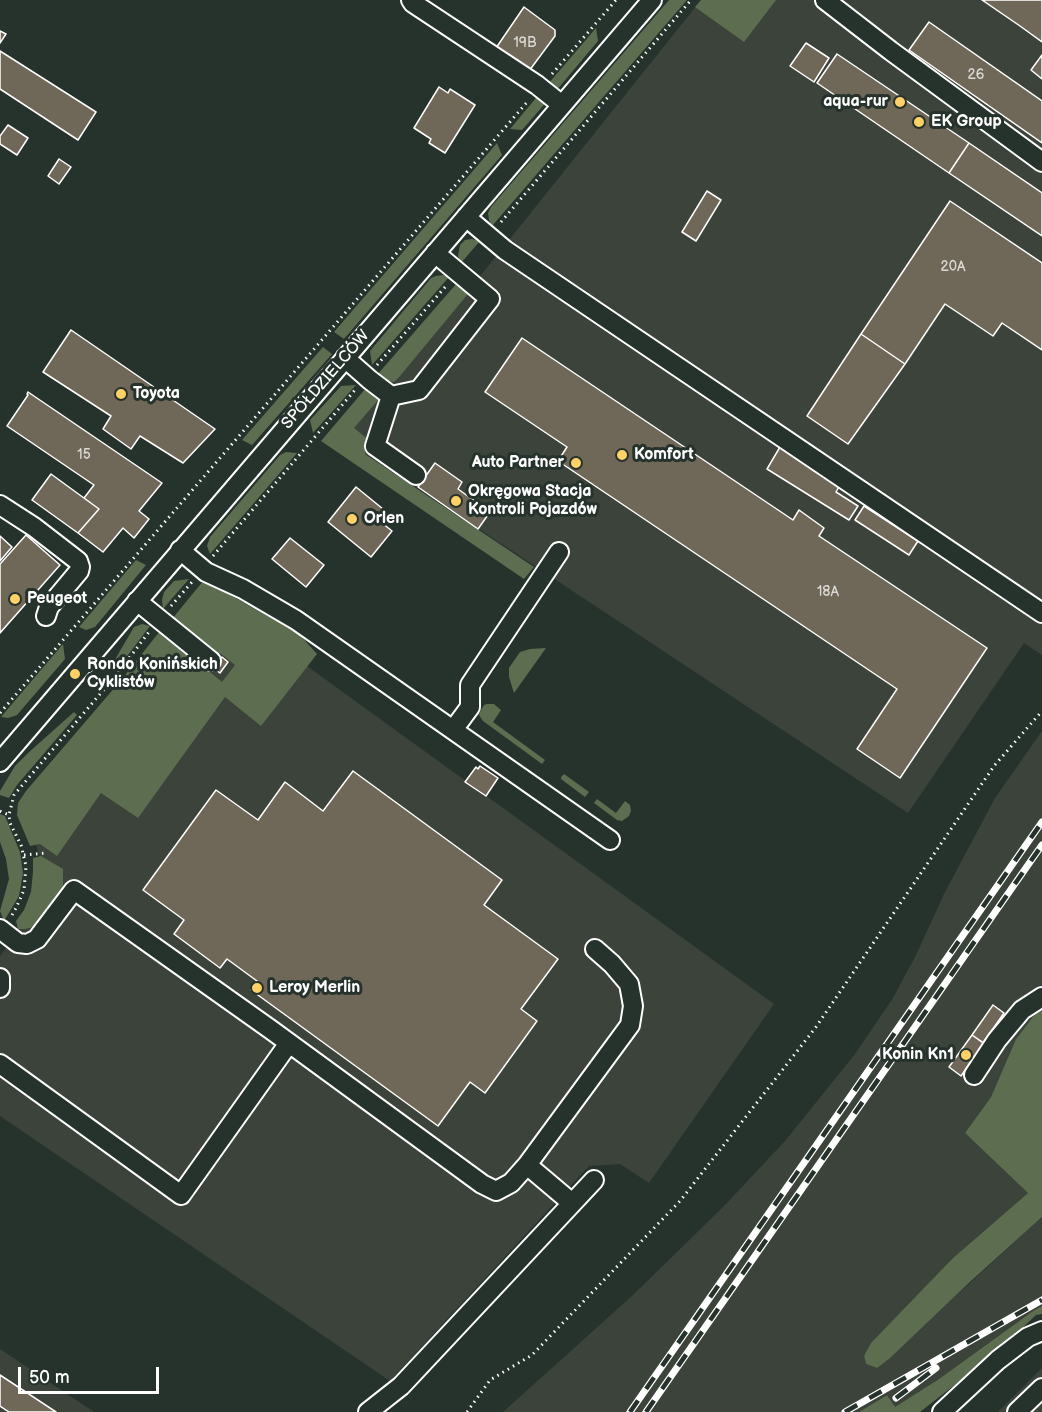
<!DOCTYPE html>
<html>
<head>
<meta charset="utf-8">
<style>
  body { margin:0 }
  #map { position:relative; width:1042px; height:1412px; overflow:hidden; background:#26332d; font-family:"Balsamiq Sans",sans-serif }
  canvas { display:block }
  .scale { position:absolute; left:18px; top:1367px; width:141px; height:27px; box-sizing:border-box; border:3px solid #fff; border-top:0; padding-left:8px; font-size:18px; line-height:21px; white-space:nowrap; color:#fff; -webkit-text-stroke:4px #26332d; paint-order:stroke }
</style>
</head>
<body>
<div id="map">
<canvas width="1042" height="1412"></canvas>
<div class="scale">50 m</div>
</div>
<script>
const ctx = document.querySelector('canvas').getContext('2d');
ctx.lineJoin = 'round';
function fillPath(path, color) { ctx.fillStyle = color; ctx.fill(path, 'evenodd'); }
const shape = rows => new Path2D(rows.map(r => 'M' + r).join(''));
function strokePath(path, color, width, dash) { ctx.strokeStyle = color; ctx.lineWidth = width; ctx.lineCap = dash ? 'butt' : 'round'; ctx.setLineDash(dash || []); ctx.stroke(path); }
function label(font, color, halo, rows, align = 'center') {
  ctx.font = font + ' "Balsamiq Sans",sans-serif'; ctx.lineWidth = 6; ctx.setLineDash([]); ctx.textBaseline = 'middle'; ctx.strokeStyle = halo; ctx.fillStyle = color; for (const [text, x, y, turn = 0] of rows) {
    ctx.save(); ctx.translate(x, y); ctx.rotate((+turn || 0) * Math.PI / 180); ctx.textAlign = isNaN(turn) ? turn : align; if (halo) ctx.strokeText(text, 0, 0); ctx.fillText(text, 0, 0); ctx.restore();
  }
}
fillPath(shape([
  [701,0,1042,0,1042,655,1024,643,908,813,343,439,481,275],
  [206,593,774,1004,649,1183,620,1164,589,1166,390,1381,0,1116,0,956,32,913,46,877,31,828],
  [1042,731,1042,1005,1016,1039,991,1097,965,1133,1028,1193,953,1258,864,1356,866,1364,877,1368,1042,1217,1042,1306,1033,1311,939,1379,894,1408,887,1395,859,1412,503,1412,633,1295,725,1205,785,1141,855,1054,893,998,916,955,944,894,995,798],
  [0,1349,94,1412,0,1412],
  [1042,1368,1042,1412,998,1412]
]), '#3c433a');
fillPath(shape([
  [669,0,687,0,492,226,489,220,488,213,491,207],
  [701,0,776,0,744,42,695,7],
  [596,28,598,41,556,91,548,84],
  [541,92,549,99,522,130,510,129],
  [497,143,502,155,344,339,334,332],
  [472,239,480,241,461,263,458,256,460,245,465,240],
  [443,275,449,277,372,365,370,351,431,278,436,276],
  [457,283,467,292,467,295,400,376,394,382,388,381,377,375],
  [323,347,332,354,252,445,242,440],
  [356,385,313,433,310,420,341,386],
  [366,388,379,399,354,428,369,440,365,454,534,567,524,579,321,441],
  [286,452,297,453,210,554,207,546,210,537,280,455],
  [136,560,146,565,95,627,86,630,79,627],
  [189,579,175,595,163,609,162,600,164,592,174,581],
  [204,580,299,634,317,654,261,726,225,697,138,818,101,793,57,856,40,844,30,846,17,815,18,803,26,791,122,679,160,631,222,682,235,665,220,653,217,656,172,619],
  [142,624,150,626,115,672,110,668,134,627],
  [63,644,65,659,17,715,8,718,1,717],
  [546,648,514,693,509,677,509,668,520,652,530,649],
  [487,704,494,704,501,710,493,722,545,760,542,764,483,721,479,715,480,712,484,705],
  [74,712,77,715,17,785,9,798,0,795,0,791,15,766,28,753],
  [564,774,589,792,585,797,561,779,561,777],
  [597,799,616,813,625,801,630,805,631,811,629,816,622,821,617,820,594,803],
  [0,814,5,816,20,852,23,873,19,896,4,921,0,911,9,879,6,859,0,842],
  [41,856,63,869,63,886,59,895,40,922,34,927,25,929,18,929,16,921,24,910,31,892,33,872,33,858],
  [1042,1005,1042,1217,972,1280,890,1358,877,1368,866,1364,864,1356,871,1343,953,1258,1028,1193,965,1133,991,1097,1016,1039],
  [1042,1306,1042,1314,1036,1315,997,1352,920,1412,859,1412,887,1395,895,1407,939,1379,1033,1311]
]), '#5d6d4f');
const building = shape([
  [982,0,1042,0,1042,42,1020,26,982,0],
  [524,7,555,30,555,36,529,71,496,48,524,7],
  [929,22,1042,101,1042,143,909,50,929,22],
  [0,31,6,34,0,43,0,31],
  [806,43,829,58,814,82,790,66,806,43],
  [0,51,96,112,78,140,0,89,0,51],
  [837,54,969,143,949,173,817,83,837,54],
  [1042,55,1042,79,1031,70,1042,55],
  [439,87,448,93,450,89,475,105,445,153,429,143,431,139,414,128,439,87],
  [8,125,28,138,17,155,0,144,0,136,8,125],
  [969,143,1042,193,1042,236,949,173,969,143],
  [59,159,71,167,59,184,48,176,59,159],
  [707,191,721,200,696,241,682,232,707,191],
  [950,201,1042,263,1042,350,1002,323,993,336,945,304,905,364,861,334,950,201],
  [71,330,215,429,183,463,140,436,131,449,103,429,111,416,43,372,71,330],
  [861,334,905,364,848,444,807,416,861,334],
  [522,338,793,520,799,510,824,528,819,536,987,648,900,778,857,749,897,689,558,461,567,447,485,392,522,338],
  [28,392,162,483,139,511,149,519,134,538,123,528,103,552,78,533,99,509,84,498,94,485,7,426,28,395,27,394,28,392],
  [780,447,840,485,836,492,858,506,849,520,767,469,780,447],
  [435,463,462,482,458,489,490,512,478,529,418,487,435,463],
  [51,474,99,509,78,533,32,500,51,474],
  [356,487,383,509,376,518,392,531,371,557,328,522,356,487],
  [864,506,918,541,909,555,855,520,864,506],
  [26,535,60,565,0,633,0,564,26,535],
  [0,536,12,547,0,561,0,536],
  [290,538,324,565,306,587,272,559,290,538],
  [222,657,228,662,220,673,213,668,222,657],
  [480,766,498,778,486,796,465,782,476,767,478,769,480,766],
  [353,771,502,880,484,905,558,959,521,1009,537,1021,485,1093,470,1082,438,1126,251,990,257,981,227,959,220,968,174,934,184,920,143,890,216,790,258,820,285,782,323,811,353,771],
  [993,1005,1004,1013,983,1043,972,1035,993,1005],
  [972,1035,984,1043,961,1076,949,1067,972,1035],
  [0,1375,56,1412,9,1412,0,1406,0,1375]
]);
fillPath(building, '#6f6757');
strokePath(building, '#fff', 1.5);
const minor = shape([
  [411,0,413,3,537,85,562,105],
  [825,0,891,51,1042,162],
  [466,217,505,250,1042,613],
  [345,358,370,380,391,396,419,390,490,299,435,253],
  [391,396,375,446,416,475],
  [0,505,34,527,78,561,80,567,79,571,49,607,46,616],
  [180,550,206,572,243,589,296,620,610,840],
  [137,601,211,661],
  [453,730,470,707,470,685,559,552],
  [0,762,652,0],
  [0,929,18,943,27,944,37,939,74,890,270,1029,482,1184,496,1191,511,1183,527,1165,572,1203],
  [0,978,0,988],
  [0,1064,181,1195,289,1043],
  [974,1075,997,1040,1022,1010,1042,997],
  [527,1165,630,1025,633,1006,629,984,612,964,595,949],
  [368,1412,401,1386,594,1180],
  [942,1412,998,1360,1028,1337,1042,1331],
  [1017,1412,1042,1388]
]);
strokePath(minor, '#fff', 22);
strokePath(shape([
  [552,74,616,0],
  [501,222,691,0],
  [377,365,446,286],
  [213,556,355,390],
  [171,606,192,582],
  [0,713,528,101],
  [0,811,9,815],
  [24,855,46,853],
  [12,915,16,908,24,890,26,866,21,845,10,823,9,815,14,795,117,674,149,632],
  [467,1412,490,1380,532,1355,680,1201,816,1027,994,766,1042,711]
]), '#fff', 3, [1.5, 4.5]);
strokePath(minor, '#26332d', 18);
const rail = shape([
  [896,1398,936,1368],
  [630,1412,1042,822],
  [646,1412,1042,845],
  [845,1412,1042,1300]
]);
strokePath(rail, '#fff', 7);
strokePath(rail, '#26332d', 4.5, [14]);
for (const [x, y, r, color] of [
  [900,102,6,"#ffd166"],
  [919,122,6,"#ffd166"],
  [121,394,6,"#ffd166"],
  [622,455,6,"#ffd166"],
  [576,463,6,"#ffd166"],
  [456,501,6,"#ffd166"],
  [352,519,6,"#ffd166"],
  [15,599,6,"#ffd166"],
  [75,674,6,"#ffd166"],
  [257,988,6,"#ffd166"],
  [966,1055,6,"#ffd166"]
]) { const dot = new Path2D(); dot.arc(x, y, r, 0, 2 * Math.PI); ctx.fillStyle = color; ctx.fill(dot); strokePath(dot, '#26332d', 2); }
label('14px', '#dbd9d5', null, [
  ["19B",525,43],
  ["26",976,75],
  ["20A",953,267],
  ["15",84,455],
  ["18A",828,592]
]);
label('bold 16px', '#fff', '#26332d', [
  ["aqua-rur",888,102,"right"],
  ["EK Group",931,122],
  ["Toyota",133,394],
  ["Komfort",634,455],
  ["Auto Partner",564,463,"right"],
  ["Okręgowa Stacja",468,492],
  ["Kontroli Pojazdów",468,510],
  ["Orlen",364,519],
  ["Peugeot",27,599],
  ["Rondo Konińskich",87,665],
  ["Cyklistów",87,683],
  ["Leroy Merlin",269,988],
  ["Konin Kn1",954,1055,"right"]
], 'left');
label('16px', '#fff', '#26332d', [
  ["SPÓŁDZIELCÓW",326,380,-49]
]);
</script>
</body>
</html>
